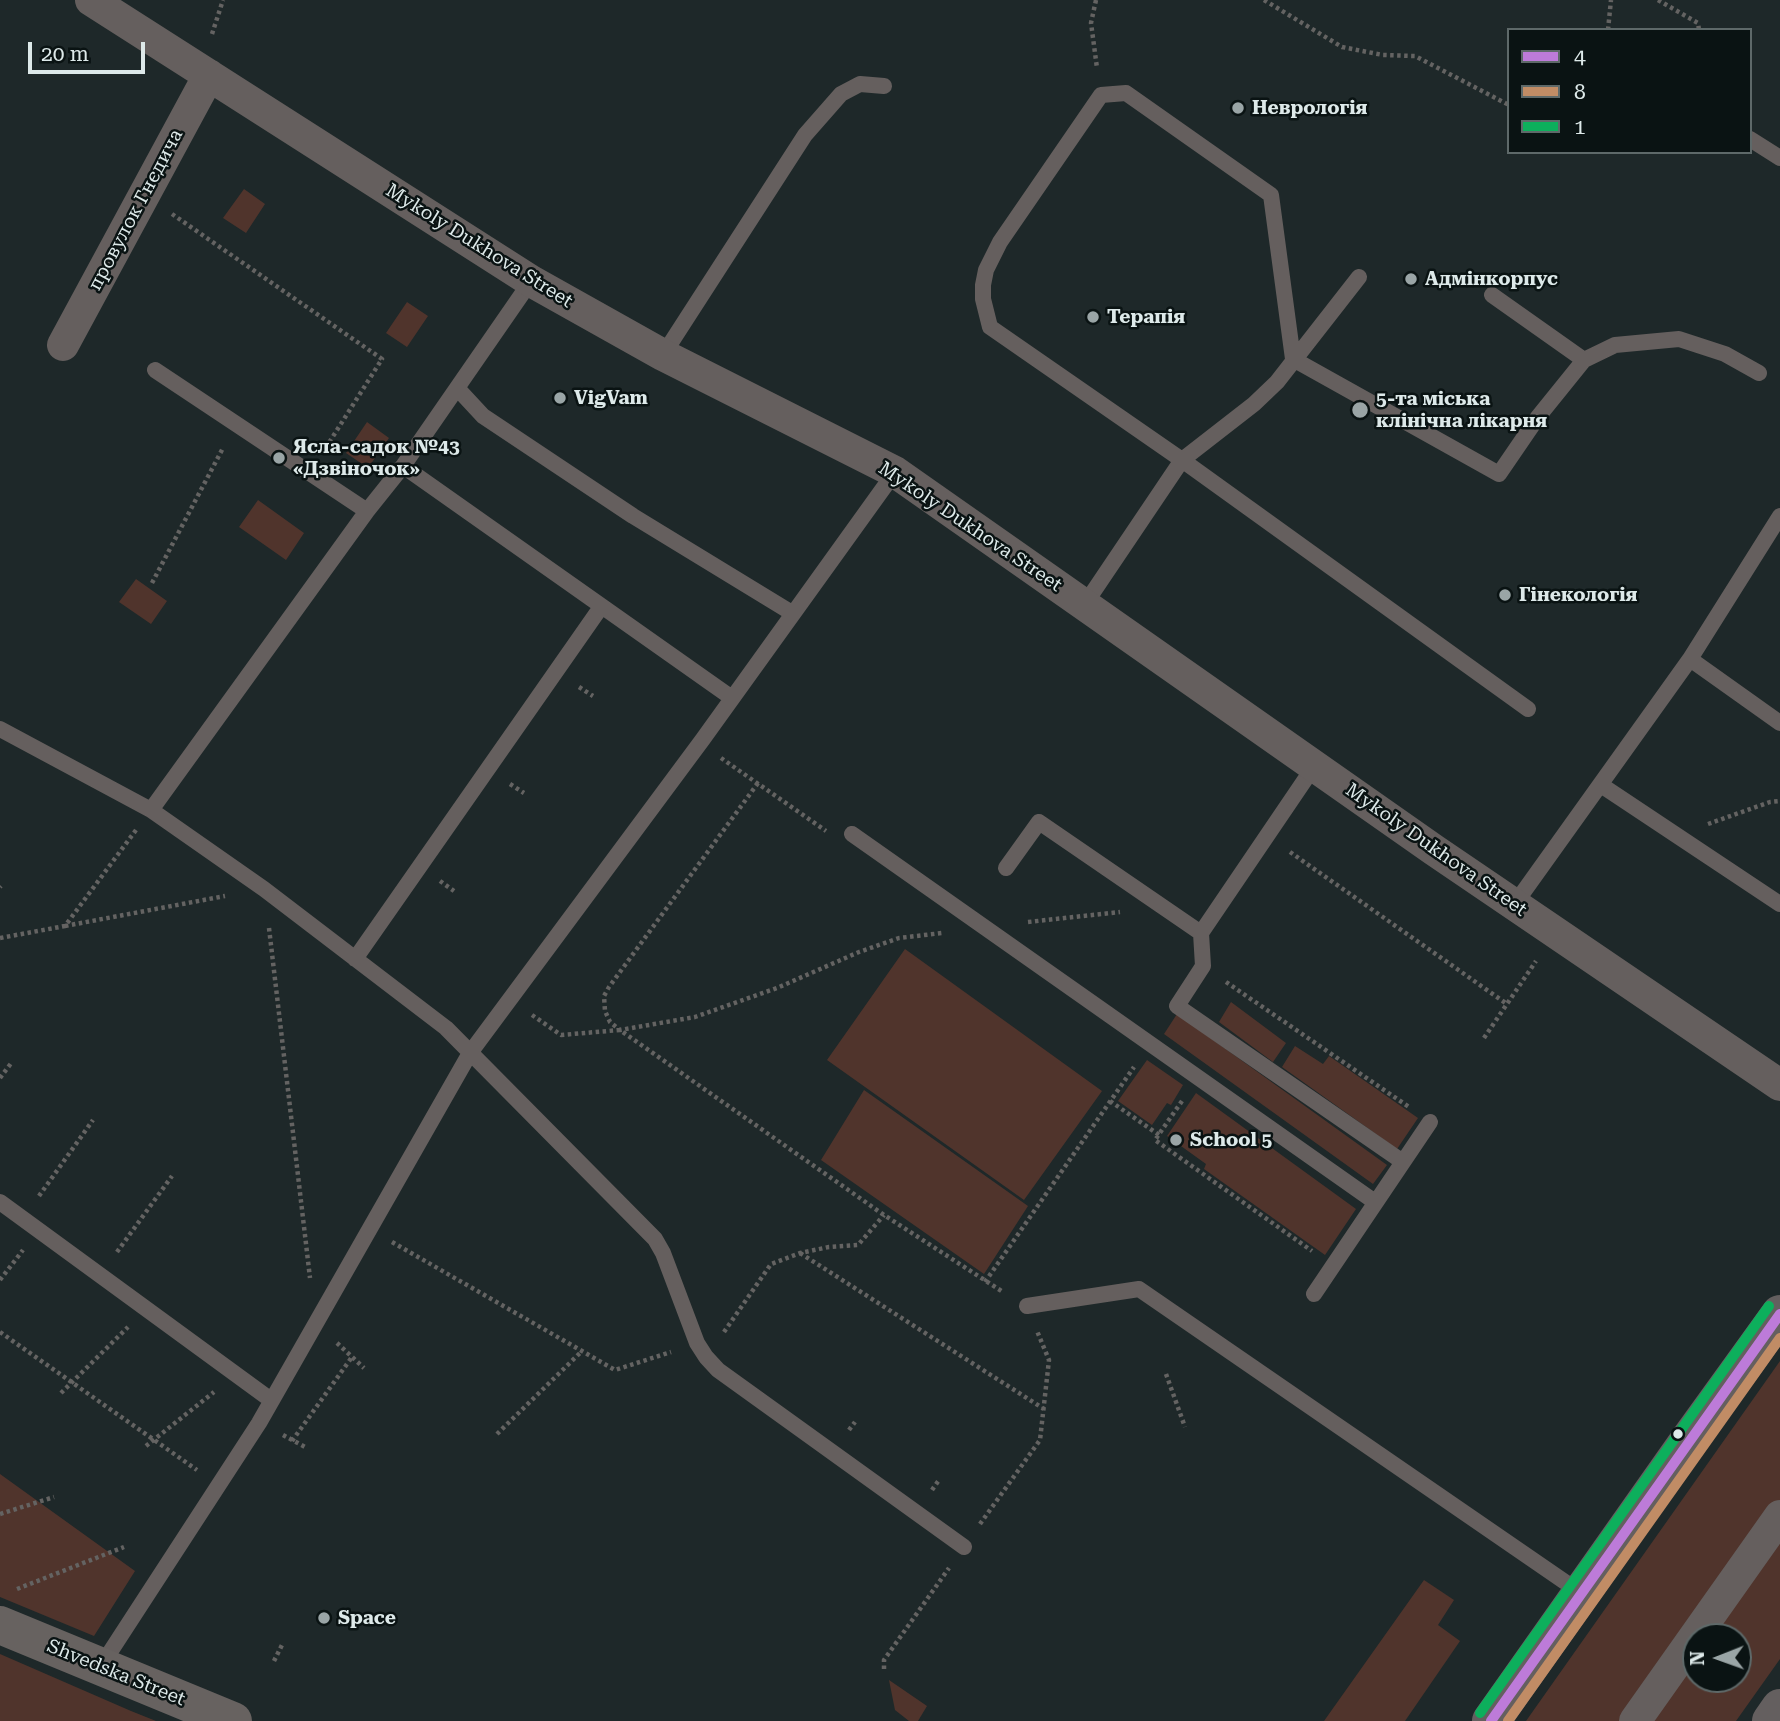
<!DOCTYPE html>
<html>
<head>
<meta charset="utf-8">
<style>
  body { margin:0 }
  #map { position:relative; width:1780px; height:1721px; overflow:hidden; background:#1e2829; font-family:"Roboto Serif",serif }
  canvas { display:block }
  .legend { position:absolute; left:1507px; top:28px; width:245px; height:126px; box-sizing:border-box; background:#0a1313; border:2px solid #5e6969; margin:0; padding:9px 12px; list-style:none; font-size:21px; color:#dde9e9 }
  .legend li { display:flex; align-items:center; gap:14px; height:35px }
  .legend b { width:35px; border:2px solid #5e6969 }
  .north { position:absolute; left:1682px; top:1623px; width:70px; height:70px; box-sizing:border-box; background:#0a1313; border:2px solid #5e6969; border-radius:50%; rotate:269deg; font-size:19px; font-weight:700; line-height:28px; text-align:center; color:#dde9e9 }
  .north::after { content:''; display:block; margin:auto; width:24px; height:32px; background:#9aa5a6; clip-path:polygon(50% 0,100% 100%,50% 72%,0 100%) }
  .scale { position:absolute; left:28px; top:42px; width:117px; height:32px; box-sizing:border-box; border:4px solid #dde9e9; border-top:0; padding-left:9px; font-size:21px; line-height:24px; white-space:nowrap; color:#dde9e9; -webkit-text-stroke:5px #0a1313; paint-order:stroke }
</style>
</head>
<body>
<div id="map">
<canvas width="1780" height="1721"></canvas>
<ul class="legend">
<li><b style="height:9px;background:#bd7bd9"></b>4</li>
<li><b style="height:9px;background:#c18c65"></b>8</li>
<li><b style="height:9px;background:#0daf5c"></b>1</li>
</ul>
<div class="north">N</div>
<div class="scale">20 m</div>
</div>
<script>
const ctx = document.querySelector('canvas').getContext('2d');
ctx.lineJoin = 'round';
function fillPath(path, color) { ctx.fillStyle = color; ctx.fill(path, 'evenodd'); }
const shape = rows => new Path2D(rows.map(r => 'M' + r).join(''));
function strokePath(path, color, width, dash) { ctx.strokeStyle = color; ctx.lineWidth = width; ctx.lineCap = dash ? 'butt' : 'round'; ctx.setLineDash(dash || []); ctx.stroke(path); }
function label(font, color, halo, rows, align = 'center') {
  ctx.font = font + ' "Roboto Serif",serif'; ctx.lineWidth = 5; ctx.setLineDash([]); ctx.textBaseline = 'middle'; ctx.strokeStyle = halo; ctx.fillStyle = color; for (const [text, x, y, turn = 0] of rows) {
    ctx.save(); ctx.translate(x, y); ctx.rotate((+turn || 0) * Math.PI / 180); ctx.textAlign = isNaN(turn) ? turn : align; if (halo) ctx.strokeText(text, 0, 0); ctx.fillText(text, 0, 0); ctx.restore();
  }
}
fillPath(shape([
  [244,189,265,204,246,233,223,218],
  [407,302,428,316,407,347,386,333],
  [367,422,389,438,368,468,346,453],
  [258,500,304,533,286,560,239,527],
  [136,579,167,601,151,624,119,602],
  [905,949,1102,1091,1024,1200,827,1060],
  [1231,1002,1286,1043,1273,1062,1219,1022],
  [1177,1014,1387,1165,1373,1184,1164,1034],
  [1295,1046,1323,1064,1329,1056,1418,1118,1397,1149,1282,1067],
  [1147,1060,1183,1085,1171,1105,1167,1103,1152,1125,1118,1101],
  [864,1090,1028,1206,984,1274,821,1160],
  [1196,1093,1356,1209,1325,1255,1204,1169,1206,1164,1167,1136],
  [1780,1361,1780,1659,1736,1721,1526,1721],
  [1696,1637,1738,1637,1738,1679,1696,1679],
  [0,1474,135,1571,94,1636,0,1597],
  [1424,1580,1454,1600,1438,1625,1460,1641,1405,1721,1324,1721],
  [0,1654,131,1711,156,1721,0,1721],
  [889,1680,927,1706,918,1721,909,1721,895,1710]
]), '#50342c');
strokePath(shape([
  [1096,0,1091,23,1097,68],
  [1264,0,1342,47,1383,55,1415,56,1509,105],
  [1658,0,1698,23,1699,30],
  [1608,30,1611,0],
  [212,34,223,0],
  [172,214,382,359,325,449],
  [152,583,223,448],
  [579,687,593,696],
  [721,758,826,831],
  [758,783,609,987,604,996,605,1011,610,1022,620,1030,695,1017,777,988,859,952,899,938,942,933],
  [510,784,524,793],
  [1708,824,1770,802,1780,801],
  [1290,852,1507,1004],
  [440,881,454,891],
  [0,887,1,886],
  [1028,922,1120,912],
  [65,926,225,896],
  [269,928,310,1278],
  [0,938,65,926,136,830],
  [1226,982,1409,1107],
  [532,1015,561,1035,620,1030,884,1215,1003,1292],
  [1484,1038,1536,961],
  [0,1078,12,1062],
  [1110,1101,1159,1135],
  [1182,1101,1155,1140,1312,1251],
  [39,1196,93,1120],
  [392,1242,615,1370,671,1352],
  [117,1252,172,1176],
  [800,1253,1044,1409],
  [0,1280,23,1250],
  [985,1282,1134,1067],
  [0,1332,197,1470],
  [724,1332,771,1264,800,1253,829,1247,858,1245,884,1215],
  [337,1343,364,1368],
  [1166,1374,1185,1427],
  [61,1393,128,1327],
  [849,1430,855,1422],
  [497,1434,581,1352],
  [283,1435,307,1448],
  [292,1441,352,1357],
  [146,1446,214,1392],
  [932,1490,939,1480],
  [0,1514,54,1497],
  [980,1524,1040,1440,1049,1360,1037,1331],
  [17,1589,124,1547],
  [274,1661,282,1645],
  [884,1669,884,1660,949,1568]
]), '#646362', 4.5, [3.5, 3.5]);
strokePath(shape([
  [1750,139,1780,158],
  [1492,295,1584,360],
  [663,355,805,135,841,94,860,84,884,86],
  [155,370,367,511],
  [457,388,483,416,633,516,792,613],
  [403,466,732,698],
  [1085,604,1182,460,1254,404,1277,382,1359,277],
  [1690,659,1780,723],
  [1528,709,1182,460,990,327,983,299,983,285,986,270,1000,242,1101,95,1126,93,1271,195,1293,359,1499,474,1538,417,1584,360,1615,345,1679,339,1725,354,1759,373],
  [0,729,151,810,264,889,446,1028,655,1239,663,1253,697,1343,706,1357,718,1370,964,1547],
  [1315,765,1201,933,1203,966,1177,1006,1403,1162],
  [1601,785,1780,904],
  [151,810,367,511,403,466,531,281],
  [852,834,1375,1202],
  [1006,868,1039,822,1201,933],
  [1514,905,1690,659,1780,516],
  [355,959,601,607],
  [0,1202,271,1400],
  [1314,1294,1430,1122],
  [1027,1306,1139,1289,1581,1593],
  [101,1666,259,1423,470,1053,703,739,895,472]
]), '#655f5e', 16);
strokePath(shape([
  [91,0,531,281,663,355,895,472,1434,850,1780,1085],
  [63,345,209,75],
  [1635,1721,1780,1516]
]), '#655f5e', 32);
strokePath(shape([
  [0,1625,233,1721]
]), '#676260', 38);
strokePath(shape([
  [1491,1721,1687,1443,1780,1314],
  [1771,1721,1780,1708]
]), '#645f5f', 38);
strokePath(shape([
  [1491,1721,1780,1314]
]), '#bd7bd9', 10);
strokePath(shape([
  [1508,1721,1780,1338]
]), '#c18c65', 10);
strokePath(shape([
  [1480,1713,1769,1306]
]), '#0daf5c', 10);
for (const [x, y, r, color] of [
  [1238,108,7,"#9aa5a6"],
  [1411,279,7,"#9aa5a6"],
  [1093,317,7,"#9aa5a6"],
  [560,398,7,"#9aa5a6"],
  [1360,410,9,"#9aa5a6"],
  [279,458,7,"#9aa5a6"],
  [1505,595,7,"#9aa5a6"],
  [1176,1140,7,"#9aa5a6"],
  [1678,1434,6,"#dde9e9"],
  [324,1618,7,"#9aa5a6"]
]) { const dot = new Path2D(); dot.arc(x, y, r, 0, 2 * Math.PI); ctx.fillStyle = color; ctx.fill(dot); strokePath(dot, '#0a1313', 2.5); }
label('bold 19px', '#dde9e9', '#0a1313', [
  ["Неврологія",1252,108],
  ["Адмінкорпус",1425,279],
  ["Терапія",1107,317],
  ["VigVam",574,398],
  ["5-та міська",1376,399],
  ["клінічна лікарня",1376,421],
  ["Ясла-садок №43",293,447],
  ["«Дзвіночок»",293,469],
  ["Гінекологія",1519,595],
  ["School 5",1190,1140],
  ["Space",338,1618]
], 'left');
label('19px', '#dde9e9', '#0a1313', [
  ["провулок Гнєдича",136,210,-62],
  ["Mykoly Dukhova Street",479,246,32],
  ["Mykoly Dukhova Street",970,527,34],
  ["Mykoly Dukhova Street",1436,850,35],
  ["Shvedska Street",116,1673,22]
]);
</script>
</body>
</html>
